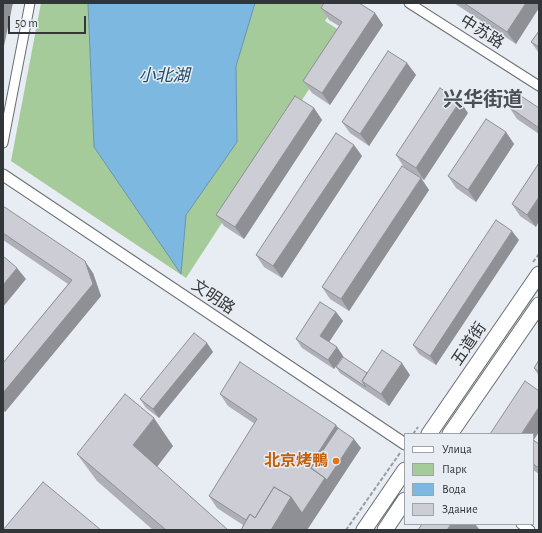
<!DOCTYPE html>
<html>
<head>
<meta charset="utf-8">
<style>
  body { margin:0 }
  #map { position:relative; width:542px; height:533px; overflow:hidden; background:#e7edf3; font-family:"Alegreya Sans",sans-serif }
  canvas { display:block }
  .frame { position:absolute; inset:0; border:4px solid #333638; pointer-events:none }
  .legend { position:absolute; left:404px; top:433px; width:130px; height:92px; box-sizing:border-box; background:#e7edf3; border:1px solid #9fa4a8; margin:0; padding:5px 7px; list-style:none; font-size:12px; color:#333638 }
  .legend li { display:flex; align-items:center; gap:8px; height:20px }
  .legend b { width:20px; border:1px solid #9fa4a8 }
  .scale { position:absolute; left:8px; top:16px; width:78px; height:18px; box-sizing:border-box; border:2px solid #333638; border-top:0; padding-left:5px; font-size:12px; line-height:14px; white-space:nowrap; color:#333638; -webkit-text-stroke:3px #e7edf3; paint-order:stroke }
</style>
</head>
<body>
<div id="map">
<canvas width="542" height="533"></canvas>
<div class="frame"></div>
<ul class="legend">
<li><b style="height:5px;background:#fff"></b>Улица</li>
<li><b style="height:11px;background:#a6cb9a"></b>Парк</li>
<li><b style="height:11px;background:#7db8e1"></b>Вода</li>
<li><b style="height:11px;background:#cccdd5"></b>Здание</li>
</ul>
<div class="scale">50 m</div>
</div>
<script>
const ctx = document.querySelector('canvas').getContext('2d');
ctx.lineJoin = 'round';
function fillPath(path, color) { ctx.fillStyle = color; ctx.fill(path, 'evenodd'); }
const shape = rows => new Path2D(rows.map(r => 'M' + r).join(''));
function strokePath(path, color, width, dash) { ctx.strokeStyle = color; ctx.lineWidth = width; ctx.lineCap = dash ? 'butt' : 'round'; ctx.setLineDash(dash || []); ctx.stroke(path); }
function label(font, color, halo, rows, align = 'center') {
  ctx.font = font + ' "Alegreya Sans","Noto Sans SC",sans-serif'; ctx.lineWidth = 3; ctx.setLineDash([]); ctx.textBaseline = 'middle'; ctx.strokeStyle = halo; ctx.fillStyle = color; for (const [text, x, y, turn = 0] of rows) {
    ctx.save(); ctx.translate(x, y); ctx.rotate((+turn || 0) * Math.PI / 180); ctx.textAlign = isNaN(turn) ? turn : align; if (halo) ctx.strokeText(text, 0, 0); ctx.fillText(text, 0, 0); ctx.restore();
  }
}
fillPath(shape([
  [41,3,88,3,94,147,181,274,186,215,237,142,236,66,255,3,336,3,325,21,345,34,186,278,11,161]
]), '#a6cb9a');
const water = shape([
  [88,3,255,3,236,66,237,142,186,215,181,274,94,147,88,3]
]);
fillPath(water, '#7db8e1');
strokePath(water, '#6791ae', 1);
const minor = shape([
  [409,3,539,86],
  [3,143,30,3],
  [521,524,530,530]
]);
const tertiary = shape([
  [3,175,405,444]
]);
const trunk = shape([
  [429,434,539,274],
  [450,434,539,305],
  [364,530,405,470],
  [385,530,405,500]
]);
strokePath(minor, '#686e73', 11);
strokePath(tertiary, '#686e73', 13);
strokePath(trunk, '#686e73', 17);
strokePath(shape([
  [533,262,539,254],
  [413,434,418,427],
  [346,530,400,453]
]), '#989da1', 2, [4, 2]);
strokePath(minor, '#fff', 9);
strokePath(tertiary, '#fff', 11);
strokePath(trunk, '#fff', 15);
fillPath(shape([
  [454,3,539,3,516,44],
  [321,8,375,13,383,25,330,105,312,93,303,81,339,26,329,20],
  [539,31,539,53,531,42],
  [407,63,416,75,369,146,350,133,342,122],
  [509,107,539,108,539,134,517,119],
  [314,108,322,120,244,239,224,226,216,215],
  [468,113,424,180,404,167,396,155],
  [506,132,514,144,476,202,456,188,448,176],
  [354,145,362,156,282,278,264,267,256,255],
  [539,163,536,227,520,216,512,204],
  [421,178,429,190,349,311,330,299,322,287],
  [3,206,93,273,101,296,5,412,3,410,3,363,68,284,3,240],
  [519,240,436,365,419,354,413,345],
  [336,312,343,321,329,342,337,347,343,356,334,369,302,348,296,339],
  [207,343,213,352,159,418,146,408,140,399],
  [539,360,539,376,534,368],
  [336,367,367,373,410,375,389,406,340,373],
  [220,394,336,425,338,428,361,448,307,530,241,530,243,525,217,508,209,496,255,424,228,406],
  [533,434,534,440,539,444,539,474,533,470],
  [173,446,157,467,228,530,153,530,97,481,77,454]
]), '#afb0b7');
fillPath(shape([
  [3,3,13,3,3,51],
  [526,3,539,3,539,8,516,44,507,32],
  [375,13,383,25,330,105,322,93],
  [407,63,416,75,369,146,360,134],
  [460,101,468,113,424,180,416,168],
  [314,108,322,120,244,239,235,227],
  [506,132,514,144,476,202,468,190],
  [354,145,362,156,282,278,273,266],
  [421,178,429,190,349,311,341,299],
  [539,197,539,221,536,227,527,215],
  [512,231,519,240,436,365,430,356],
  [85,261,93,273,101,296,5,412,3,409,3,393],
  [17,268,26,279,3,307,3,285],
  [336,312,343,321,327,345,320,336],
  [207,343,213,352,159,418,153,409],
  [337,347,343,356,334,369,328,360],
  [402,363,410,375,389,406,381,394],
  [539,407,539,432,533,441,533,434,523,434,522,433],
  [154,418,173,446,152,473,133,445],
  [336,425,344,437,319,475,309,467],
  [354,439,361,448,307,530,268,530,291,497,325,478],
  [451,524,475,524,480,530,447,530]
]), '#8f9095');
const building = shape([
  [324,3,359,3,375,13,322,93,303,81,342,22,321,8,324,3],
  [464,3,526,3,507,32,464,3],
  [539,31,539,47,531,42,539,31],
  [388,51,407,63,360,134,342,122,388,51],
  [440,88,460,101,416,168,396,155,440,88],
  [518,94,539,108,539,128,509,107,518,94],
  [295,96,314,108,235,227,216,215,295,96],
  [486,119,506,132,468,190,448,176,486,119],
  [336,133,354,145,273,266,256,255,336,133],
  [539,163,539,197,527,215,512,204,539,163],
  [402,166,421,178,341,299,322,287,402,166],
  [3,206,85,261,93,284,3,393,3,363,72,280,3,233,3,206],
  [496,220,512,231,430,356,413,345,496,220],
  [3,256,17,268,3,285,3,256],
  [320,302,336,312,320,336,337,347,328,360,296,339,320,302],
  [194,333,207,343,153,409,140,399,194,333],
  [382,350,402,363,381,394,362,381,382,350],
  [343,357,367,373,362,381,366,387,336,367,343,357],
  [539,360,539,372,534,368,539,360],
  [240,362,336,425,309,467,325,478,302,513,291,497,274,487,255,518,250,514,246,520,209,496,257,419,220,394,240,362],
  [525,381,539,391,539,407,522,433,525,434,490,434,525,381],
  [125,394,154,418,133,445,228,530,166,530,77,454,125,394],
  [338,428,354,439,327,480,325,478,311,468,338,428],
  [533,440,539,444,539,468,533,464,533,440],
  [43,482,101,530,3,530,43,482],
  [274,487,291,497,271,530,241,530,250,514,255,518,274,487],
  [422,524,451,524,447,530,418,530,422,524]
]);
fillPath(building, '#cccdd5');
strokePath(building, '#8f9095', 1);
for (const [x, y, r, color] of [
  [336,461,4,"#e8710a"]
]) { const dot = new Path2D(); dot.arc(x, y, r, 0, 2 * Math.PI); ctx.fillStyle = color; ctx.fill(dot); strokePath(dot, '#e7edf3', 1.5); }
label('16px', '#333638', '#e7edf3', [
  ["中苏路",482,32,32],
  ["文明路",213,297,34],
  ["五道街",469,344,-56]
]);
label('bold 16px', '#c56008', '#e7edf3', [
  ["北京烤鴨",328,461]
], 'right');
label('italic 17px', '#1d4a67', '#e7edf3', [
  ["小北湖",164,76]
]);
label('bold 20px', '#494f53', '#e7edf3', [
  ["兴华街道",483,100]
]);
</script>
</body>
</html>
